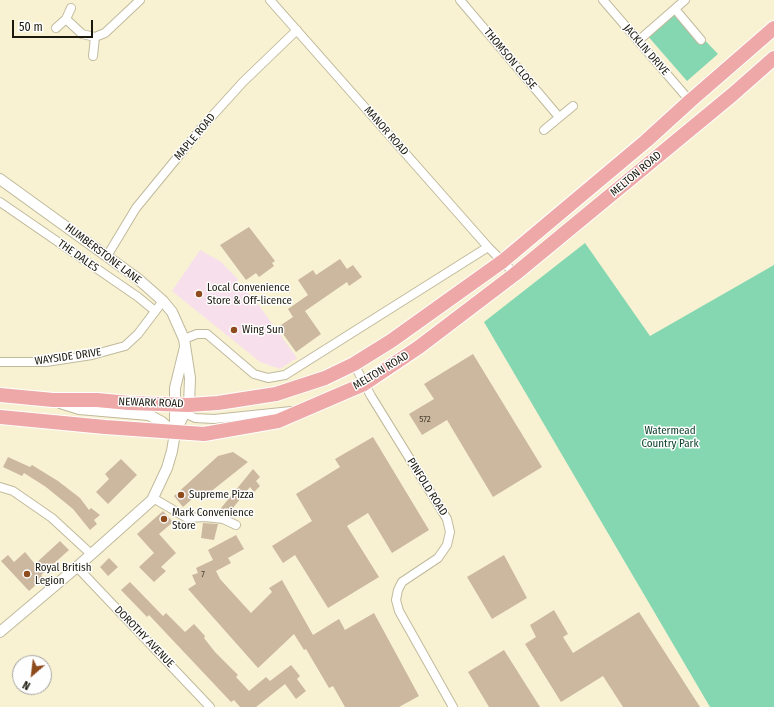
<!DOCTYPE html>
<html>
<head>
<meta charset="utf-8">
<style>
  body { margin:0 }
  #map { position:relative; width:774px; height:707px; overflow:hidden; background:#f8f2d3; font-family:"Fira Sans Condensed",sans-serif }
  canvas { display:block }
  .north { position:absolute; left:12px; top:655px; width:40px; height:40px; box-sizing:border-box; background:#fefefe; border:1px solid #a3a29e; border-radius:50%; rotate:208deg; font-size:11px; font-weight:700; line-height:16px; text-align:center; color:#1b190d }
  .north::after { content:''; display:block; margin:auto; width:14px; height:18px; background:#8e4b1c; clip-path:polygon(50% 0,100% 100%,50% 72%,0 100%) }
  .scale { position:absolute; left:12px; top:20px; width:81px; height:18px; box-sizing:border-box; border:2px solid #1b190d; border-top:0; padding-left:5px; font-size:12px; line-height:14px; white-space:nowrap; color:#1b190d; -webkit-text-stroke:3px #fefefe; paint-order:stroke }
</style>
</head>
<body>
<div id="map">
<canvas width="774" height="707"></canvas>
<div class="north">N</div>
<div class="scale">50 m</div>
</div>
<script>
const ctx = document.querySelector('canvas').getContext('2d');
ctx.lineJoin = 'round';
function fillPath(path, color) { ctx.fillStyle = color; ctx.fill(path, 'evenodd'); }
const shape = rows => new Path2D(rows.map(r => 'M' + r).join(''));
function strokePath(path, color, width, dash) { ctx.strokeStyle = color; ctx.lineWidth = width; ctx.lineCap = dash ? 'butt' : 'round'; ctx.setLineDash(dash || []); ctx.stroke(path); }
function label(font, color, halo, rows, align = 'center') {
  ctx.font = font + ' "Fira Sans Condensed",sans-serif'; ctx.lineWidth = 3; ctx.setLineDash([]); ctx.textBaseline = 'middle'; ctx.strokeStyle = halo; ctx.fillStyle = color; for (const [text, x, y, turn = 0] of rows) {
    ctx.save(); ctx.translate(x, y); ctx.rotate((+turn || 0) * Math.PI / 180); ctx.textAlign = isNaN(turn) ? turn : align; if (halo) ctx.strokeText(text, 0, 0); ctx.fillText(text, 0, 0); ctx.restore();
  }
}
fillPath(shape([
  [200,250,220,261,238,279,236,284,253,297,297,358,280,369,260,362,172,291]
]), '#f7e0eb');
fillPath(shape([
  [675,9,718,54,687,81,646,34],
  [585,243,650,336,774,265,774,707,710,707,484,322]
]), '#85d7b1');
fillPath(shape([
  [249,227,275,261,272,263,274,266,259,277,256,273,246,280,220,245],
  [340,259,347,269,353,265,362,277,349,286,347,282,305,311,321,334,296,352,278,327,293,317,288,309,308,295,298,280,313,270,316,275],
  [473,354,542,467,493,497,447,420,422,435,409,414,434,399,424,384],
  [373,437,429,530,392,553,368,513,347,526,379,577,328,608,295,555,283,563,272,546,312,521,296,494,340,467,335,459],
  [233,452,248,462,204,497,200,492,183,507,174,496,218,456],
  [8,457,30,467,32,465,58,481,80,498,89,510,91,508,100,515,94,520,97,524,90,530,73,509,46,487,24,473,22,476,3,467],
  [121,459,137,475,108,504,96,492,109,479,105,474],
  [253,469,260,477,256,481,260,486,254,492,250,487,228,514,217,513],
  [163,511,173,522,159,534,176,553,161,567,166,571,154,582,139,567,154,553,137,534],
  [203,523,218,524,214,540,201,538],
  [236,535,244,549,228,558,231,563,216,571,220,579,251,613,272,592,269,588,282,580,313,635,339,619,345,630,374,613,419,696,399,707,345,707,333,686,329,688,306,649,304,650,294,634,258,668,188,589,196,584,192,575,198,573,196,568,213,560,208,550],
  [60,541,69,550,41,575,44,578,29,591,1,561,8,555,14,562,25,552,35,564],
  [504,555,527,598,492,619,467,577],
  [109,558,118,567,108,576,100,567],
  [130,582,163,616,166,613,185,632,194,624,205,636,204,638,215,652,238,675,236,677,249,691,266,677,270,681,291,665,300,676,297,679,306,691,296,699,285,684,256,707,240,707,234,700,231,702,149,615,147,617,121,590],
  [554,610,568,634,563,637,573,653,639,612,700,707,623,707,603,676,561,702,525,644,536,637,530,625],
  [504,650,540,707,489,707,468,672]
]), '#ccb79f');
const minor = shape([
  [270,0,488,247,515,274],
  [460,0,559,117],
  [603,0,690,101],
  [675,9,701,40],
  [66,19,82,34,95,37,105,33,140,0],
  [56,28,66,19,71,8],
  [638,41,685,0],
  [93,56,95,37],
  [544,130,573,106],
  [0,202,138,297,155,311],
  [107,256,136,208,204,125,243,82,297,30],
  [184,339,197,334,207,334,254,374,268,378,285,375,488,247],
  [0,362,46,362,92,355,125,346,138,334,163,301],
  [354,364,371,396,447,519,450,532,447,545,438,558,402,582,398,590,396,600,399,611,453,707],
  [180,411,195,418,214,419,291,411],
  [0,487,13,491,52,518,91,554],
  [153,498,187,518,205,517,223,519,236,525],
  [77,567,210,707]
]);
const tertiary = shape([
  [0,179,137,278,163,301,172,312,184,339,190,378,189,405,176,430],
  [60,403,79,409,149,415,162,422,175,433],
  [0,632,77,567,152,500,167,468,172,451,175,433,175,388,185,347]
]);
const trunk = shape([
  [0,395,53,400,97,400,129,403,189,405,218,403,276,394,325,378,354,364,391,341,503,261,646,141,690,101,774,28],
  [0,417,105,427,204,434,278,421,364,384,419,347,515,274,732,95,774,58]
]);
strokePath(minor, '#c0ba9c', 10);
strokePath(tertiary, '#c0ba9c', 12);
strokePath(trunk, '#fff', 16);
strokePath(minor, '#fff', 8);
strokePath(tertiary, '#fff', 10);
strokePath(trunk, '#eea8a8', 14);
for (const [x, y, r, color] of [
  [199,294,4,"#8e4b1c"],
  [234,330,4,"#8e4b1c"],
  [181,495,4,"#8e4b1c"],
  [164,519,4,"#8e4b1c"],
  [27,574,4,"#8e4b1c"]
]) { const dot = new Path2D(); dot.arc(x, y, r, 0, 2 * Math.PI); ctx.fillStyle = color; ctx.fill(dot); strokePath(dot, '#fefefe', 1.5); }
label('9px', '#474032', null, [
  ["572",425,419],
  ["7",203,574]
]);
label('11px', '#1b190d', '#fefefe', [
  ["JACKLIN DRIVE",646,50,49],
  ["THOMSON CLOSE",510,59,50],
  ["MANOR ROAD",386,131,49],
  ["MAPLE ROAD",195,137,-50],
  ["MELTON ROAD",636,174,-40],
  ["HUMBERSTONE LANE",103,254,37],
  ["THE DALES",78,256,35],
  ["WAYSIDE DRIVE",68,357,-8],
  ["MELTON ROAD",381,371,-31],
  ["NEWARK ROAD",151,403,2],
  ["PINFOLD ROAD",427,487,58],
  ["DOROTHY AVENUE",144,637,46]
]);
label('11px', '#1b190d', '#fefefe', [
  ["Local Convenience",207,288],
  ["Store & Off-licence",207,301],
  ["Wing Sun",242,330],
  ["Supreme Pizza",189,495],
  ["Mark Convenience",172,513],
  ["Store",172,526],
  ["Royal British",35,568],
  ["Legion",35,581]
], 'left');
label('11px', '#10422e', '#fefefe', [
  ["Watermead",670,431],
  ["Country Park",670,444]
]);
</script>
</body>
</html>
